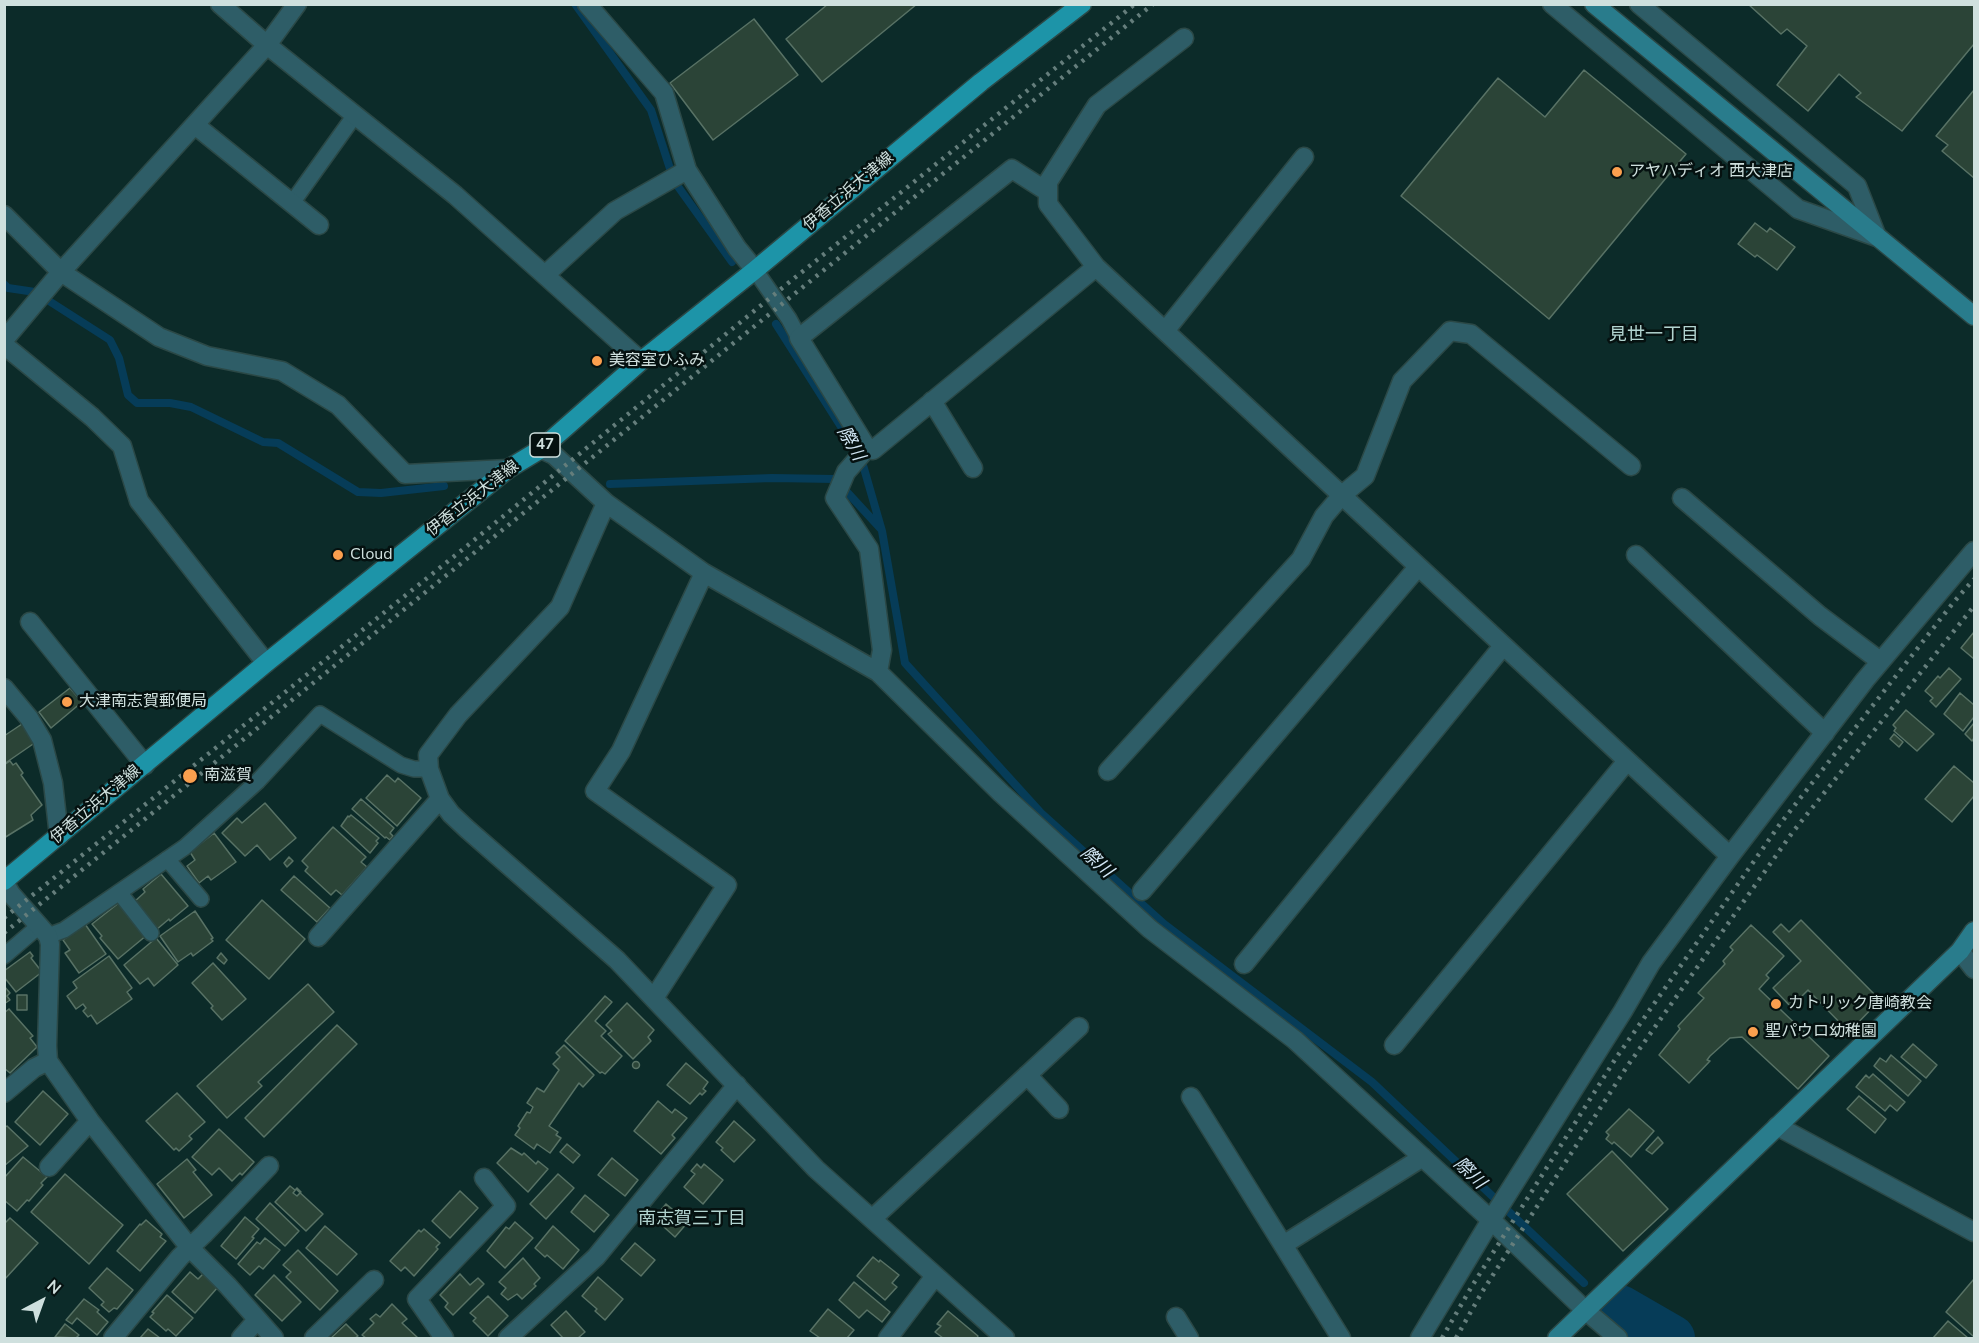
<!DOCTYPE html>
<html>
<head>
<meta charset="utf-8">
<style>
  body { margin:0 }
  #map { position:relative; width:1979px; height:1343px; overflow:hidden; background:#0c2b29; font-family:"Nunito Sans",sans-serif }
  canvas { display:block }
  .frame { position:absolute; inset:0; border:6px solid #cfe0de; pointer-events:none }
  .north { position:absolute; left:12px; top:1271px; width:60px; height:60px; -webkit-text-stroke:4px #051110; paint-order:stroke; rotate:41deg; font-size:16px; font-weight:700; line-height:24px; text-align:center; color:#cfe0de }
  .north::after { content:''; display:block; margin:auto; width:21px; height:27px; background:#cfe0de; clip-path:polygon(50% 0,100% 100%,50% 72%,0 100%) }
</style>
</head>
<body>
<div id="map">
<canvas width="1979" height="1343"></canvas>
<div class="frame"></div>
<div class="north">N</div>
</div>
<script>
const ctx = document.querySelector('canvas').getContext('2d');
ctx.lineJoin = 'round';
const shape = rows => new Path2D(rows.map(r => 'M' + r).join(''));
function strokePath(path, color, width, dash) { ctx.strokeStyle = color; ctx.lineWidth = width; ctx.lineCap = dash ? 'butt' : 'round'; ctx.setLineDash(dash || []); ctx.stroke(path); }
function fillPath(path, color) { ctx.fillStyle = color; ctx.fill(path, 'evenodd'); }
function label(font, color, halo, rows, align = 'center') {
  ctx.font = font + ' "Nunito Sans","Noto Sans JP",sans-serif'; ctx.lineWidth = 5; ctx.setLineDash([]); ctx.textBaseline = 'middle'; ctx.strokeStyle = halo; ctx.fillStyle = color; for (const [text, x, y, turn = 0] of rows) {
    ctx.save(); ctx.translate(x, y); ctx.rotate((+turn || 0) * Math.PI / 180); ctx.textAlign = isNaN(turn) ? turn : align; if (halo) ctx.strokeText(text, 0, 0); ctx.fillText(text, 0, 0); ctx.restore();
  }
}
strokePath(shape([
  [575,4,651,110,674,181,732,262],
  [4,284,8,288,35,292,110,340,119,358,128,395,137,403,170,403,191,407,263,442,278,443,358,492,381,493,444,486],
  [776,324,861,458,882,531,905,663,1041,813,1164,924,1372,1082,1584,1283],
  [610,484,772,478,835,479,881,529]
]), '#063c58', 8);
strokePath(shape([
  [1620,1308,1672,1338]
]), '#063c58', 46);
const building = shape([
  [828,4,917,4,822,82,786,39,828,4],
  [1748,4,1974,4,1974,44,1902,131,1856,97,1861,93,1839,74,1808,111,1777,85,1807,46,1787,29,1781,34,1748,4],
  [754,19,798,75,713,140,670,83,754,19],
  [1584,70,1686,154,1549,319,1401,196,1498,78,1545,117,1584,70],
  [1974,90,1974,178,1942,151,1948,145,1936,136,1974,90],
  [1755,223,1767,232,1770,228,1795,247,1777,270,1757,255,1755,257,1738,244,1755,223],
  [1974,632,1974,659,1961,648,1974,632],
  [1949,668,1961,679,1936,707,1930,701,1933,698,1925,691,1938,676,1940,678,1949,668],
  [70,688,82,702,51,728,39,712,70,688],
  [1960,693,1974,705,1974,717,1963,731,1944,714,1960,693],
  [1906,710,1934,734,1917,751,1894,731,1896,728,1893,725,1906,710],
  [1974,723,1974,738,1972,741,1965,734,1974,723],
  [22,724,36,742,4,764,4,736,22,724],
  [1894,734,1903,742,1899,747,1890,739,1894,734],
  [10,761,13,765,16,763,23,773,21,775,42,805,31,815,33,820,4,838,4,765,10,761],
  [1954,766,1974,783,1974,796,1952,822,1925,799,1954,766],
  [387,775,395,782,398,778,421,798,397,826,366,798,387,775],
  [361,799,394,828,390,833,393,836,390,840,386,837,385,838,352,809,361,799],
  [265,803,296,838,270,860,257,845,245,856,222,833,237,818,242,823,265,803],
  [351,815,379,838,376,841,378,843,370,853,341,826,348,816,349,817,351,815],
  [333,827,366,857,361,862,367,867,342,895,336,890,331,895,305,871,308,867,302,861,333,827],
  [214,833,236,862,211,880,208,876,199,883,187,866,195,860,190,852,214,833],
  [289,857,293,861,287,867,284,863,289,857],
  [161,874,188,906,170,921,169,919,156,930,134,902,145,892,143,889,161,874],
  [294,876,330,908,317,922,281,890,294,876],
  [262,900,305,939,269,979,226,940,262,900],
  [120,902,147,935,118,959,100,938,102,936,92,924,120,902],
  [195,911,213,938,211,939,213,941,193,956,191,953,178,962,160,936,195,911],
  [1801,920,1880,1000,1849,1032,1808,990,1791,1007,1773,988,1801,961,1773,932,1781,924,1789,932,1801,920],
  [85,924,106,954,79,973,65,953,70,950,63,940,85,924],
  [1751,925,1784,956,1766,975,1769,978,1759,989,1829,1056,1798,1089,1742,1037,1730,1038,1710,1056,1707,1060,1710,1061,1689,1083,1659,1055,1680,1029,1678,1026,1704,998,1698,993,1725,964,1723,961,1733,950,1730,947,1751,925],
  [156,938,178,965,154,986,148,978,140,984,124,965,156,938],
  [30,952,33,956,31,958,42,972,16,992,4,977,4,971,30,952],
  [221,953,227,960,224,964,217,958,221,953],
  [109,956,132,988,127,992,132,999,97,1024,91,1015,88,1017,83,1011,86,1008,83,1004,76,1009,67,996,77,988,73,982,109,956],
  [213,963,246,999,222,1020,211,1008,213,1006,192,983,213,963],
  [308,984,334,1012,258,1082,262,1086,227,1118,197,1086,308,984],
  [4,986,10,993,7,996,10,1000,4,1004,4,986],
  [17,995,27,995,27,1010,17,1010,17,995],
  [605,996,612,1002,595,1021,606,1031,601,1036,622,1056,605,1074,602,1072,600,1073,565,1041,605,996],
  [627,1003,654,1030,648,1037,651,1041,633,1059,608,1034,612,1031,606,1025,627,1003],
  [9,1009,33,1036,30,1038,37,1047,10,1073,4,1068,4,1013,9,1009],
  [337,1025,357,1044,264,1137,245,1118,337,1025],
  [1913,1044,1937,1065,1926,1078,1901,1057,1913,1044],
  [564,1045,594,1075,583,1087,579,1083,549,1126,558,1132,556,1135,561,1138,550,1153,537,1144,534,1149,515,1135,520,1128,518,1126,527,1112,530,1113,533,1107,527,1103,537,1088,544,1092,559,1070,553,1064,560,1057,556,1053,564,1045],
  [1891,1055,1921,1081,1908,1096,1874,1066,1880,1058,1886,1062,1891,1055],
  '632.5 1065a3.5 3.5 0 1 1 7 0a3.5 3.5 0 1 1-7 0Z',
  [686,1063,708,1082,703,1089,706,1091,702,1095,700,1093,690,1104,667,1085,686,1063],
  [1873,1074,1905,1102,1897,1111,1890,1105,1885,1111,1856,1087,1866,1075,1869,1078,1873,1074],
  [43,1091,68,1114,40,1145,15,1122,43,1091],
  [177,1093,205,1122,189,1136,192,1139,179,1151,176,1148,174,1150,146,1121,177,1093],
  [1859,1096,1886,1119,1875,1133,1847,1109,1859,1096],
  [658,1101,672,1113,675,1109,687,1118,672,1135,675,1138,661,1154,634,1131,658,1101],
  [1629,1109,1654,1131,1631,1157,1614,1142,1612,1144,1606,1139,1609,1135,1606,1132,1629,1109],
  [734,1121,755,1140,734,1162,721,1150,723,1148,716,1142,734,1121],
  [7,1126,28,1146,4,1166,4,1128,7,1126],
  [219,1129,254,1162,242,1175,240,1173,232,1181,219,1168,212,1175,192,1157,219,1129],
  [1658,1137,1663,1143,1652,1154,1646,1150,1658,1137],
  [567,1144,580,1155,573,1163,560,1152,567,1144],
  [511,1148,522,1155,524,1153,536,1164,538,1161,548,1169,528,1192,497,1163,511,1148],
  [1612,1151,1668,1209,1623,1251,1567,1194,1612,1151],
  [23,1157,47,1177,41,1183,43,1185,29,1201,27,1200,17,1211,4,1200,4,1178,23,1157],
  [612,1158,638,1180,625,1196,598,1175,612,1158],
  [187,1159,196,1170,193,1172,212,1195,184,1218,157,1184,187,1159],
  [697,1164,701,1168,704,1164,723,1180,703,1204,684,1187,695,1174,691,1171,697,1164],
  [65,1174,123,1225,89,1264,31,1212,65,1174],
  [558,1174,574,1188,546,1219,530,1204,558,1174],
  [290,1186,295,1190,296,1189,323,1214,306,1231,275,1202,290,1186],
  [297,1188,301,1192,297,1196,293,1193,297,1188],
  [460,1191,478,1208,450,1238,432,1221,460,1191],
  [585,1195,609,1215,594,1232,571,1212,585,1195],
  [270,1203,299,1231,285,1246,256,1219,270,1203],
  [666,1204,688,1222,675,1237,654,1218,666,1204],
  [245,1217,259,1229,252,1237,254,1238,236,1259,221,1246,245,1217],
  [10,1218,38,1243,4,1280,4,1224,10,1218],
  [146,1220,162,1234,160,1237,166,1241,140,1271,117,1251,140,1224,141,1225,146,1220],
  [515,1222,533,1238,505,1268,487,1251,506,1227,509,1229,515,1222],
  [325,1226,357,1254,337,1275,306,1248,325,1226],
  [553,1226,579,1250,563,1269,547,1255,545,1257,535,1248,553,1226],
  [424,1229,440,1243,436,1247,438,1249,414,1276,405,1267,401,1271,390,1261,419,1230,421,1232,424,1229],
  [265,1238,280,1250,263,1269,259,1266,250,1275,238,1264,257,1242,260,1244,265,1238],
  [635,1243,655,1260,641,1276,621,1259,635,1243],
  [298,1250,338,1291,320,1310,286,1277,291,1272,283,1265,298,1250],
  [873,1257,879,1262,880,1260,899,1275,892,1283,897,1287,885,1300,857,1276,873,1257],
  [523,1258,540,1278,534,1284,536,1286,522,1299,517,1294,508,1300,501,1294,506,1288,499,1282,523,1258],
  [107,1268,133,1290,117,1309,114,1308,109,1312,101,1305,104,1302,89,1288,107,1268],
  [190,1272,198,1279,203,1274,218,1287,195,1313,172,1292,190,1272],
  [460,1274,470,1285,478,1278,484,1284,453,1315,445,1307,448,1303,440,1295,460,1274],
  [274,1275,301,1302,282,1321,255,1295,274,1275],
  [598,1277,623,1299,605,1320,595,1311,597,1309,582,1296,598,1277],
  [1974,1279,1974,1335,1973,1336,1946,1312,1974,1279],
  [854,1282,890,1312,882,1322,867,1310,859,1318,839,1300,854,1282],
  [167,1295,193,1318,176,1336,168,1329,166,1331,150,1317,154,1313,152,1312,167,1295],
  [488,1296,508,1316,488,1336,473,1321,476,1318,470,1313,488,1296],
  [84,1299,99,1310,97,1312,108,1322,97,1335,77,1318,72,1324,66,1320,84,1299],
  [392,1304,407,1319,402,1323,418,1338,366,1338,362,1335,374,1323,370,1319,376,1314,380,1317,392,1304],
  [828,1309,854,1330,847,1338,820,1338,810,1331,828,1309],
  [566,1311,585,1332,578,1338,563,1338,551,1325,566,1311],
  [948,1311,978,1336,977,1338,943,1338,935,1332,941,1326,937,1324,948,1311],
  [1948,1321,1968,1338,1933,1338,1948,1321],
  [65,1324,79,1335,76,1338,55,1337,65,1324],
  [346,1324,358,1336,355,1338,331,1338,346,1324],
  [148,1329,160,1338,140,1338,148,1329]
]);
fillPath(building, '#2b4437');
strokePath(building, '#587265', 1.5);
const lane = shape([
  [292,203,355,115],
  [755,270,789,319,799,338],
  [167,859,201,899],
  [119,892,151,933],
  [48,936,64,930,185,847,258,781,320,714,401,765,414,769,429,769],
  [4,956,39,926]
]);
const street = shape([
  [220,4,267,45,455,195,641,361],
  [587,4,664,93,687,170,737,248,755,270],
  [1552,4,1798,209,1877,237],
  [1639,4,1857,186,1877,237],
  [1184,38,1097,105,1048,182,1048,204,1096,267,1730,856],
  [195,125,319,225],
  [4,215,61,272,159,337,207,356,282,371,338,405,405,474,508,469],
  [545,275,615,211,687,170],
  [1165,331,1304,157],
  [4,340,61,272,267,45,297,4],
  [4,345,92,417,122,446,139,501,266,663],
  [932,401,973,468],
  [867,448,873,450,1096,267],
  [541,449,554,455,606,503,704,573,878,672,1001,793,1150,929,1295,1040,1491,1220,1585,1310,1618,1338],
  [1682,498,1820,616,1880,661],
  [606,503,560,607,458,715,428,755,429,769,440,799,451,814,467,829,617,960,816,1169,1005,1338],
  [1636,555,1825,733],
  [30,622,145,765],
  [878,672,882,650,869,549,835,498,846,472,867,448,799,338,1012,169,1048,192],
  [4,688,29,718,42,740,53,783,59,836],
  [1108,771,1301,559,1324,516,1342,495,1365,476,1402,381,1450,331,1471,334,1631,466],
  [4,882,11,894,48,936,50,944,47,1046,48,1061,90,1121,190,1248,228,1286,274,1338],
  [1142,891,1418,567],
  [318,937,440,799],
  [1960,951,1974,969],
  [1244,964,1503,646],
  [654,998,727,885,595,791,621,751,704,573],
  [1394,1045,1627,761],
  [1027,1075,1059,1109],
  [4,1093,34,1068,48,1061],
  [1191,1097,1341,1338],
  [1777,1126,1974,1232],
  [49,1167,90,1121],
  [872,1219,1079,1027],
  [1283,1245,1423,1157],
  [1176,1317,1189,1338],
  [113,1338,180,1257,204,1234,269,1166],
  [241,1338,257,1320],
  [314,1338,374,1280],
  [444,1338,417,1299,506,1206,484,1178],
  [508,1338,596,1257,737,1085],
  [888,1338,935,1276],
  [1420,1338,1491,1220,1623,1011,1651,963,1730,856,1865,680,1974,551]
]);
const secondary = shape([
  [1594,4,1974,316],
  [1557,1338,1960,951,1974,931]
]);
const primary = shape([
  [4,881,266,663,508,469,541,449,641,361,755,270,981,82,1082,4]
]);
strokePath(lane, '#2b4846', 18);
strokePath(street, '#2b4846', 21);
strokePath(secondary, '#2b4846', 21);
strokePath(primary, '#2b4846', 21);
strokePath(lane, '#2e5d67', 15);
strokePath(street, '#2e5d67', 18);
strokePath(secondary, '#297c8c', 18);
strokePath(primary, '#1d94a8', 18);
strokePath(shape([
  [4,918,462,550,792,280,1135,4],
  [4,933,1153,4],
  [1442,1338,1472,1286,1616,1058,1780,824,1953,603,1974,579],
  [1456,1338,1482,1292,1626,1068,1792,833,1974,606]
]), '#657e7c', 4.5, [3, 6]);
for (const [x, y, r, color] of [
  [1617,172,6,"#fa9f4e"],
  [597,361,6,"#fa9f4e"],
  [338,555,6,"#fa9f4e"],
  [67,702,6,"#fa9f4e"],
  [190,776,8,"#fa9f4e"],
  [1776,1004,6,"#fa9f4e"],
  [1753,1032,6,"#fa9f4e"]
]) { const dot = new Path2D(); dot.arc(x, y, r, 0, 2 * Math.PI); ctx.fillStyle = color; ctx.fill(dot); strokePath(dot, '#051110', 2); }
for (const [x, y, w] of [
  [545,445,30]
]) { const box = new Path2D(); box.roundRect(x - w / 2, y - 12, w, 24, 4.5); ctx.fillStyle = '#051110'; ctx.fill(box); strokePath(box, '#cfe0de', 1.5); }
label('bold 15px', '#cfe0de', null, [
  ["47",545,445]
]);
label('16px', '#cfe0de', '#051110', [
  ["アヤハディオ 西大津店",1629,172],
  ["美容室ひふみ",609,361],
  ["Cloud",350,555],
  ["大津南志賀郵便局",79,702],
  ["南滋賀",204,776],
  ["カトリック唐崎教会",1788,1004],
  ["聖パウロ幼稚園",1765,1032]
], 'left');
label('16px', '#cfe0de', '#051110', [
  ["伊香立浜大津線",849,192,-40],
  ["伊香立浜大津線",473,499,-38],
  ["伊香立浜大津線",96,805,-40]
]);
label('18px', '#b2d4d0', '#051110', [
  ["見世一丁目",1654,336],
  ["南志賀三丁目",692,1220]
]);
label('italic 18px', '#d2e7f5', '#051110', [
  ["際川",850,444,60],
  ["際川",1096,863,42],
  ["際川",1469,1174,44]
]);
</script>
</body>
</html>
